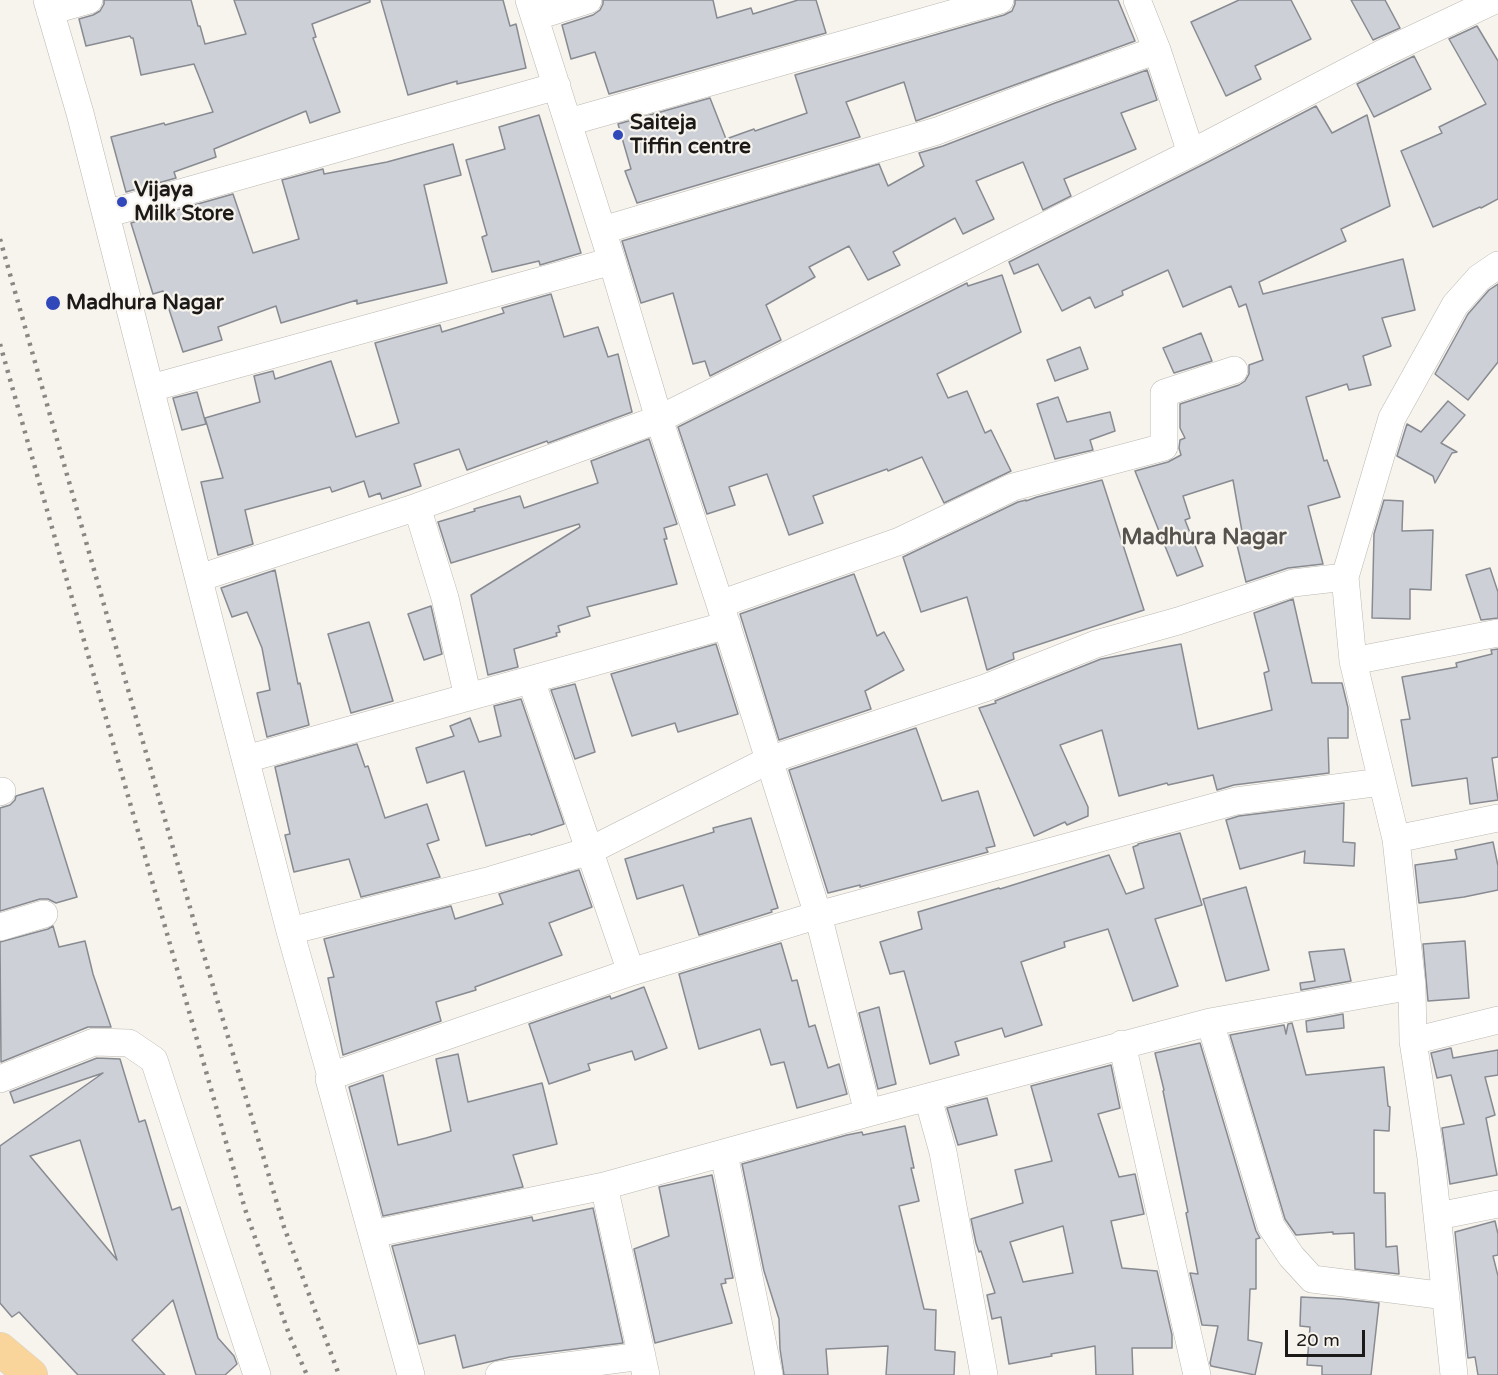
<!DOCTYPE html>
<html>
<head>
<meta charset="utf-8">
<style>
  body { margin:0 }
  #map { position:relative; width:1498px; height:1375px; overflow:hidden; background:#f7f3ed; font-family:"Varela Round",sans-serif }
  canvas { display:block }
  .scale { position:absolute; left:1285px; top:1330px; width:80px; height:27px; box-sizing:border-box; border:3px solid #1b1a18; border-top:0; padding-left:8px; font-size:18px; line-height:21px; white-space:nowrap; color:#1b1a18; -webkit-text-stroke:4px #f7f3ed; paint-order:stroke }
</style>
</head>
<body>
<div id="map">
<canvas width="1498" height="1375"></canvas>
<div class="scale">20 m</div>
</div>
<script>
const ctx = document.querySelector('canvas').getContext('2d');
ctx.lineJoin = 'round';
function fillPath(path, color) { ctx.fillStyle = color; ctx.fill(path, 'evenodd'); }
const shape = rows => new Path2D(rows.map(r => 'M' + r).join(''));
function strokePath(path, color, width, dash) { ctx.strokeStyle = color; ctx.lineWidth = width; ctx.lineCap = dash ? 'butt' : 'round'; ctx.setLineDash(dash || []); ctx.stroke(path); }
function label(font, color, halo, rows, align = 'center') {
  ctx.font = font + ' "Varela Round",sans-serif'; ctx.lineWidth = 4.5; ctx.setLineDash([]); ctx.textBaseline = 'middle'; ctx.strokeStyle = halo; ctx.fillStyle = color; for (const [text, x, y, turn = 0] of rows) {
    ctx.save(); ctx.translate(x, y); ctx.rotate((+turn || 0) * Math.PI / 180); ctx.textAlign = isNaN(turn) ? turn : align; if (halo) ctx.strokeText(text, 0, 0); ctx.fillText(text, 0, 0); ctx.restore();
  }
}
const building = shape([
  [104,0,191,0,198,26,200,26,205,44,246,34,234,0,370,0,370,2,312,24,316,37,313,38,340,112,310,123,306,111,214,149,216,157,174,172,176,178,126,192,111,137,164,123,165,125,213,112,194,64,141,75,133,38,131,38,130,36,86,46,79,19,93,15,100,11,104,4,104,0],
  [381,0,503,0,510,26,516,24,526,68,457,84,457,81,408,95,381,0],
  [603,0,713,0,717,18,751,8,753,14,798,0,816,0,826,33,609,94,595,52,571,59,562,25,593,15,600,10,603,4,603,0],
  [1015,0,1118,0,1135,41,916,121,904,82,846,102,860,137,637,203,625,171,631,169,618,124,710,98,726,139,754,129,755,131,807,113,795,75,1004,15,1012,11,1015,4,1015,0],
  [1239,0,1291,0,1311,39,1255,66,1261,79,1226,96,1191,22,1239,0],
  [1351,0,1385,0,1400,28,1373,40,1351,0],
  [1477,26,1498,61,1498,199,1481,208,1480,207,1433,227,1401,151,1442,133,1439,127,1486,104,1449,39,1477,26],
  [1414,56,1431,89,1374,117,1357,84,1414,56],
  [1147,70,1157,100,1121,113,1136,149,1064,179,1071,196,1043,210,1023,162,976,181,994,219,963,234,955,218,893,252,900,265,868,280,849,246,809,267,815,277,766,305,781,340,710,376,705,361,693,364,673,293,641,303,622,241,879,164,888,186,924,166,919,153,943,146,1055,103,1147,70],
  [1316,106,1332,133,1367,115,1390,206,1341,229,1346,241,1259,282,1263,294,1403,259,1415,310,1382,318,1391,346,1363,356,1371,385,1349,390,1347,384,1306,397,1324,461,1327,460,1340,497,1308,506,1323,564,1288,568,1246,582,1237,545,1244,543,1233,480,1183,496,1190,518,1185,520,1203,566,1177,576,1135,471,1168,462,1181,455,1179,448,1180,440,1185,438,1180,428,1180,404,1239,385,1245,381,1249,374,1249,365,1263,360,1246,304,1239,307,1231,286,1183,307,1168,270,1122,291,1123,295,1095,308,1090,297,1062,311,1038,264,1014,274,1009,262,1206,163,1316,106],
  [539,115,581,253,540,265,539,261,492,272,482,237,487,235,466,160,505,149,499,127,539,115],
  [453,144,461,175,424,185,447,283,357,304,357,300,281,323,276,306,218,327,222,340,183,352,163,291,153,294,131,223,233,194,253,253,299,239,282,180,323,169,324,174,387,162,453,144],
  [1002,275,1021,332,937,374,948,398,967,391,985,433,991,430,1011,471,944,503,922,457,888,471,887,469,813,496,823,523,789,535,767,474,729,487,735,505,707,514,678,427,967,283,968,286,1002,275],
  [1498,284,1498,362,1468,400,1435,374,1468,314,1489,290,1498,284],
  [551,294,564,337,598,327,608,357,618,354,632,412,548,443,547,441,467,470,459,449,414,464,421,486,382,499,380,493,369,497,364,481,332,492,330,487,245,510,253,544,218,555,201,482,223,478,205,418,260,402,254,376,273,371,275,379,331,361,356,437,399,423,375,343,440,325,442,332,504,313,502,308,551,294],
  [1201,333,1212,361,1174,373,1163,348,1201,333],
  [1080,347,1088,369,1055,381,1047,360,1080,347],
  [197,392,206,424,182,430,173,398,197,392],
  [1058,397,1067,422,1110,412,1115,431,1090,440,1093,450,1055,459,1037,404,1058,397],
  [1448,401,1465,415,1441,443,1457,452,1452,453,1435,483,1433,476,1397,456,1407,424,1421,432,1448,401],
  [649,439,677,524,664,528,667,539,664,539,677,584,587,607,590,616,558,626,560,632,556,633,557,636,514,649,518,667,488,675,471,595,580,527,579,524,451,563,438,522,475,511,474,509,520,496,524,508,598,483,591,461,649,439],
  [1102,480,1144,610,1013,653,1014,659,987,670,967,597,921,612,903,557,1018,502,1026,500,1026,501,1037,497,1102,480],
  [1384,500,1403,501,1402,531,1433,530,1431,590,1410,589,1410,619,1372,618,1374,534,1384,500],
  [1490,568,1498,592,1498,618,1481,620,1466,575,1490,568],
  [275,570,298,684,300,683,309,725,267,737,257,693,270,690,262,648,247,612,232,617,221,588,275,570],
  [854,574,877,636,884,632,904,670,865,691,871,709,779,740,740,614,854,574],
  [1293,599,1312,683,1342,683,1348,708,1348,738,1328,738,1329,773,1234,785,1217,790,1213,775,1168,785,1167,783,1119,796,1102,730,1060,745,1088,807,1088,816,1067,825,1065,822,1034,836,979,708,996,703,995,701,1101,659,1181,644,1198,729,1272,710,1264,673,1269,671,1254,613,1293,599],
  [431,606,442,654,424,660,408,614,431,606],
  [369,622,393,701,351,713,328,634,369,622],
  [716,644,738,714,678,732,675,723,632,736,611,674,716,644],
  [1498,649,1498,757,1492,758,1498,800,1470,804,1467,778,1412,786,1401,720,1410,719,1402,677,1457,667,1456,663,1492,654,1491,650,1498,649],
  [575,684,595,752,575,759,551,690,575,684],
  [521,699,564,824,531,835,530,834,486,846,464,771,427,783,416,748,454,736,450,726,470,718,479,742,501,736,494,706,521,699],
  [916,728,942,801,978,791,995,846,986,848,988,852,860,887,860,885,828,893,789,770,916,728],
  [357,744,365,767,368,766,385,818,427,804,439,840,427,844,440,877,361,897,349,859,294,872,285,835,290,834,275,767,357,744],
  [43,788,77,897,56,903,48,899,40,899,0,911,0,808,10,805,15,800,16,796,43,788],
  [1344,803,1343,842,1355,843,1354,866,1304,863,1305,851,1240,869,1226,820,1239,816,1344,803],
  [751,818,778,908,771,910,772,912,699,935,683,885,637,899,625,859,714,832,713,828,751,818],
  [1180,833,1202,905,1155,919,1178,986,1133,1001,1108,929,1064,942,1065,947,1021,962,1042,1025,1005,1037,1002,1028,955,1042,959,1055,930,1064,904,971,890,974,880,942,922,929,918,912,999,888,1000,889,1109,855,1126,894,1144,888,1133,847,1138,845,1138,844,1180,833],
  [1493,842,1498,866,1498,890,1464,897,1419,903,1415,865,1457,859,1455,850,1493,842],
  [579,870,592,907,549,923,562,955,475,987,476,990,436,1002,441,1021,343,1055,328,978,334,977,324,939,451,906,455,919,503,904,499,894,579,870],
  [1246,887,1269,970,1226,981,1203,899,1246,887],
  [53,926,59,947,85,941,93,974,111,1027,88,1027,1,1062,0,942,48,929,53,926],
  [1465,941,1469,998,1428,1001,1423,944,1465,941],
  [781,943,792,981,797,980,809,1027,815,1025,828,1068,839,1064,847,1094,797,1108,784,1062,771,1065,760,1029,699,1049,679,974,781,943],
  [1344,949,1351,981,1301,990,1300,983,1315,981,1309,952,1344,949],
  [644,987,667,1048,635,1060,632,1051,588,1064,590,1070,549,1084,529,1024,610,996,611,999,644,987],
  [879,1007,896,1084,878,1089,859,1013,879,1007],
  [1343,1014,1344,1028,1307,1032,1306,1021,1343,1014],
  [1292,1023,1306,1075,1384,1067,1388,1106,1390,1107,1389,1131,1374,1130,1374,1193,1385,1193,1386,1247,1397,1246,1399,1274,1355,1269,1354,1233,1333,1234,1333,1232,1296,1235,1285,1219,1230,1035,1284,1025,1286,1034,1288,1024,1292,1023],
  [1200,1043,1256,1231,1260,1238,1256,1239,1256,1289,1250,1289,1248,1340,1262,1343,1255,1375,1211,1366,1210,1363,1218,1326,1202,1325,1190,1273,1198,1274,1186,1213,1188,1212,1163,1091,1164,1090,1155,1053,1200,1043],
  [1451,1048,1453,1058,1498,1050,1498,1075,1485,1077,1495,1115,1486,1118,1497,1175,1450,1184,1442,1128,1464,1124,1451,1075,1437,1078,1431,1053,1451,1048],
  [458,1054,468,1102,542,1083,557,1144,513,1155,523,1187,383,1216,349,1087,383,1075,398,1145,426,1138,451,1131,436,1059,458,1054],
  [97,1058,120,1059,139,1122,145,1120,172,1210,180,1207,218,1338,234,1356,237,1364,225,1375,196,1375,173,1300,132,1340,165,1375,78,1375,19,1312,12,1317,0,1303,0,1146,103,1073,14,1103,10,1092,97,1058],
  [80,1140,117,1260,30,1156,80,1140],
  [1111,1065,1120,1108,1098,1114,1119,1177,1135,1174,1144,1214,1111,1221,1122,1268,1157,1271,1172,1335,1172,1348,1132,1348,1133,1375,1096,1375,1095,1346,1051,1354,1052,1356,1009,1364,1001,1317,992,1319,987,1295,995,1293,981,1251,979,1252,976,1243,971,1219,1023,1203,1015,1170,1052,1161,1031,1086,1111,1065],
  [1063,1226,1073,1273,1023,1282,1010,1242,1063,1226],
  [987,1098,997,1135,958,1145,947,1108,987,1098],
  [905,1126,914,1168,911,1168,919,1201,899,1206,924,1309,936,1310,935,1350,955,1352,954,1375,886,1375,888,1346,826,1349,828,1375,784,1375,780,1349,779,1319,764,1271,742,1164,847,1135,862,1132,863,1135,905,1126],
  [712,1175,733,1278,725,1279,726,1283,721,1284,732,1323,655,1343,634,1249,669,1236,659,1187,712,1175],
  [593,1208,623,1343,510,1357,463,1368,455,1335,419,1344,392,1246,532,1217,533,1221,593,1208],
  [1495,1221,1498,1234,1498,1255,1493,1256,1498,1276,1498,1375,1478,1375,1475,1357,1468,1358,1455,1232,1495,1221],
  [1301,1297,1342,1299,1379,1303,1371,1375,1322,1375,1322,1366,1307,1365,1310,1327,1300,1326,1301,1297]
]);
fillPath(building, '#cdd0d7');
strokePath(building, '#888b91', 1.5);
const street = shape([
  [47,0,80,113,210,623,290,931,331,1076,329,1079,411,1375],
  [529,0,612,261,659,419,720,604,818,915,868,1113,1210,1022,1412,986],
  [1137,0,1157,50,1191,153],
  [50,11,89,0],
  [535,17,588,0],
  [569,122,1000,0],
  [106,214,557,86],
  [603,230,937,131,1050,88,1157,50],
  [151,388,612,261],
  [417,507,445,598,468,697],
  [199,578,417,507,659,419,1191,153,1381,54,1495,0],
  [720,604,900,541,1013,487,1164,447,1164,393,1234,370],
  [1353,661,1498,633],
  [531,680,631,972],
  [246,759,727,625],
  [0,792,2,791],
  [1396,839,1498,818],
  [0,927,44,914],
  [290,931,491,880,589,851,769,760,985,688,1096,644,1178,621,1293,583,1345,577],
  [1210,1022,1271,1226,1291,1256,1312,1279,1446,1296],
  [1413,1041,1498,1020],
  [1122,1044,1197,1375],
  [331,1076,631,972,818,915,1236,801,1381,782],
  [0,1079,94,1042,129,1043,154,1060,257,1375],
  [928,1098,943,1152,984,1375],
  [724,1154,769,1375],
  [604,1186,646,1375],
  [1438,1216,1498,1204],
  [372,1234,604,1186,868,1113],
  [499,1375,642,1356],
  [1454,1375,1431,1158,1413,1041,1412,986,1396,839,1353,661,1345,577,1392,418,1455,305,1479,278,1498,265]
]);
const primary = shape([
  [0,1349,31,1375]
]);
strokePath(street, '#bcb8b2', 28);
strokePath(primary, '#d1d1d1', 34);
strokePath(street, '#fff', 27);
strokePath(primary, '#f9d59c', 33);
strokePath(shape([
  [0,239,193,918,284,1227,339,1375],
  [0,344,245,1209,290,1337,307,1375]
]), '#898783', 4.5, [3, 6]);
for (const [x, y, r, color] of [
  [618,135,6,"#3048b9"],
  [122,202,6,"#3048b9"],
  [53,303,8,"#3048b9"]
]) { const dot = new Path2D(); dot.arc(x, y, r, 0, 2 * Math.PI); ctx.fillStyle = color; ctx.fill(dot); strokePath(dot, '#f7f3ed', 2); }
label('bold 21px', '#1b1a18', '#f7f3ed', [
  ["Saiteja",630,123],
  ["Tiffin centre",630,147],
  ["Vijaya",134,190],
  ["Milk Store",134,214],
  ["Madhura Nagar",66,303]
], 'left');
label('bold 22px', '#56524d', '#f7f3ed', [
  ["Madhura Nagar",1204,538]
]);
</script>
</body>
</html>
